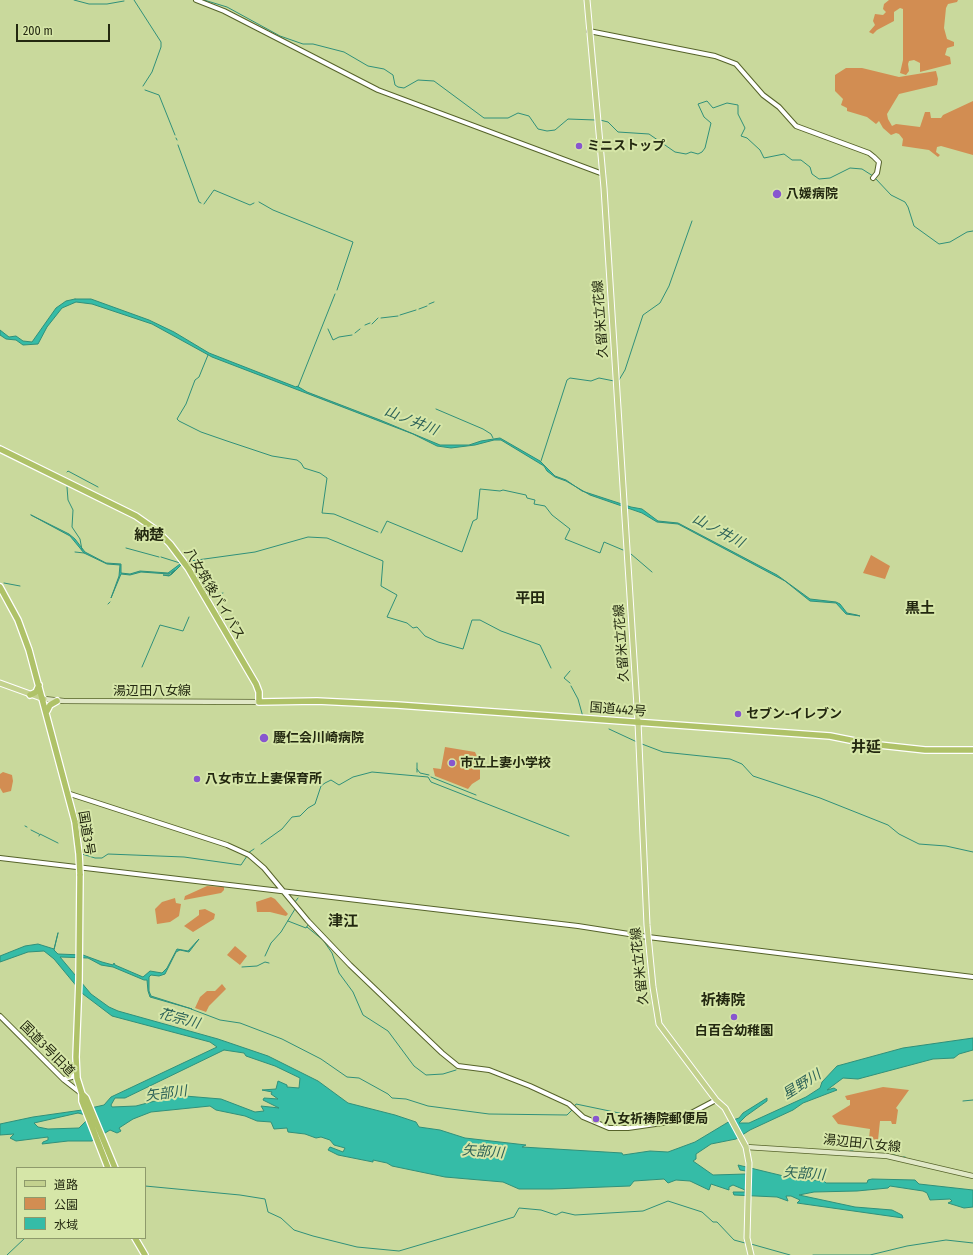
<!DOCTYPE html>
<html>
<head>
<meta charset="utf-8">
<style>
  body { margin:0 }
  #map { position:relative; width:973px; height:1255px; overflow:hidden; background:#c9d99c; font-family:"Fira Sans Condensed","Noto Sans JP",sans-serif }
  canvas { display:block }
  .legend { position:absolute; left:16px; top:1167px; width:130px; height:72px; box-sizing:border-box; background:#d6e6a8; border:1px solid #8e9a6b; margin:0; padding:5px 7px; list-style:none; font-size:12px; color:#232810 }
  .legend li { display:flex; align-items:center; gap:8px; height:20px }
  .legend b { width:20px; border:1px solid #8e9a6b }
  .scale { position:absolute; left:16px; top:24px; width:94px; height:18px; box-sizing:border-box; border:2px solid #232810; border-top:0; padding-left:5px; font-size:12px; line-height:14px; white-space:nowrap; color:#232810; -webkit-text-stroke:3px #d6e6a8; paint-order:stroke }
</style>
</head>
<body>
<div id="map">
<canvas width="973" height="1255"></canvas>
<ul class="legend">
<li><b style="height:5px;background:#c3d18e"></b>道路</li>
<li><b style="height:11px;background:#d28d52"></b>公園</li>
<li><b style="height:11px;background:#35bca7"></b>水域</li>
</ul>
<div class="scale">200 m</div>
</div>
<script>
const ctx = document.querySelector('canvas').getContext('2d');
ctx.lineJoin = 'round';
function fillPath(path, color) { ctx.fillStyle = color; ctx.fill(path, 'evenodd'); }
const shape = rows => new Path2D(rows.map(r => 'M' + r).join(''));
function strokePath(path, color, width, dash) { ctx.strokeStyle = color; ctx.lineWidth = width; ctx.lineCap = dash ? 'butt' : 'round'; ctx.setLineDash(dash || []); ctx.stroke(path); }
function label(font, color, halo, rows, align = 'center') {
  ctx.font = font + ' "Fira Sans Condensed","Noto Sans JP",sans-serif'; ctx.lineWidth = 4; ctx.setLineDash([]); ctx.textBaseline = 'middle'; ctx.strokeStyle = halo; ctx.fillStyle = color; for (const [text, x, y, turn = 0] of rows) {
    ctx.save(); ctx.translate(x, y); ctx.rotate((+turn || 0) * Math.PI / 180); ctx.textAlign = isNaN(turn) ? turn : align; if (halo) ctx.strokeText(text, 0, 0); ctx.fillText(text, 0, 0); ctx.restore();
  }
}
fillPath(shape([
  [889,0,958,0,957,2,948,4,946,8,944,28,947,39,954,42,954,46,947,48,945,55,950,57,951,64,920,72,920,63,914,60,909,61,908,64,909,71,906,75,900,73,903,60,903,9,900,8,894,12,894,21,877,30,873,34,869,32,875,25,873,21,875,14,883,15,886,12,883,9,884,4],
  [846,68,862,68,899,77,936,71,938,79,937,85,899,94,887,114,888,119,892,126,896,124,920,127,925,112,930,112,931,118,941,118,943,115,973,101,973,155,941,146,937,147,936,152,940,155,938,157,929,150,902,146,903,139,899,134,896,133,891,135,883,128,879,121,876,124,867,117,847,111,847,108,841,105,843,99,835,91,835,75],
  [871,555,890,566,885,579,863,573],
  [445,747,475,752,480,763,480,779,472,784,468,789,435,776,433,768,441,769],
  [3,772,12,775,13,781,11,791,3,793,0,788,0,774],
  [207,886,224,887,224,890,221,893,184,900,185,896],
  [271,897,275,899,288,914,286,916,270,912,257,912,256,902],
  [175,898,176,903,181,904,179,916,170,922,157,924,155,909,162,902],
  [205,909,215,914,214,919,193,932,184,926,199,915,199,910],
  [235,946,247,956,240,965,227,955],
  [222,984,226,989,209,1006,206,1012,195,1008,200,997,207,991,215,991],
  [883,1087,909,1090,896,1108,898,1110,896,1124,892,1124,891,1121,880,1121,878,1140,869,1139,870,1129,838,1124,832,1116,850,1105,850,1100,847,1100,845,1096]
]), '#d28d52');
const water = shape([
  [75,299,91,299,149,320,174,332,209,353,296,387,297,386,307,392,380,420,440,445,469,445,481,441,500,438,540,461,555,476,566,480,582,491,631,507,642,509,658,521,678,523,777,575,810,599,836,602,840,604,847,613,857,615,860,616,846,614,836,603,810,601,785,581,678,524,657,522,642,513,590,495,566,481,555,477,547,471,544,466,501,440,494,440,475,445,451,448,437,446,413,434,212,357,152,324,92,304,76,302,62,308,47,327,38,344,23,345,16,340,6,339,0,335,0,330,9,337,16,336,23,341,32,342,56,308,66,301,75,299],
  [31,515,69,534,75,539,85,552,106,563,121,564,121,573,130,574,140,571,168,573,180,564,181,565,172,574,169,576,163,575,170,575,175,570,169,574,141,572,130,575,121,574,111,598,119,576,120,565,107,564,84,553,70,536,31,515],
  [58,933,54,950,58,954,83,955,102,962,113,965,114,963,115,965,143,977,150,971,162,973,167,968,177,949,188,951,199,939,189,952,180,950,176,952,165,974,159,976,151,975,149,977,149,991,151,996,192,1009,150,997,148,991,147,980,144,980,113,967,101,965,88,958,60,957,91,994,109,1007,118,1011,218,1039,268,1056,318,1081,348,1103,395,1115,416,1122,419,1127,440,1130,465,1138,526,1145,522,1147,622,1153,623,1155,650,1151,668,1152,695,1142,730,1121,739,1118,743,1113,767,1098,767,1101,746,1116,739,1123,749,1123,806,1097,820,1088,822,1082,837,1066,903,1048,973,1038,973,1050,959,1054,954,1058,933,1059,858,1079,843,1078,827,1090,834,1088,837,1090,803,1103,793,1110,750,1130,736,1139,711,1144,696,1154,696,1159,693,1161,713,1175,746,1174,746,1171,740,1170,738,1165,796,1179,824,1181,826,1183,867,1183,868,1180,872,1179,915,1180,919,1184,973,1190,973,1207,964,1208,948,1203,952,1201,950,1199,930,1200,927,1193,923,1191,890,1186,888,1188,857,1191,814,1192,799,1195,855,1207,892,1210,902,1215,903,1218,797,1203,800,1200,791,1196,786,1196,788,1201,777,1197,734,1195,733,1192,745,1192,745,1190,733,1185,729,1187,729,1190,711,1184,709,1190,690,1181,676,1180,668,1183,664,1179,634,1181,630,1186,552,1189,519,1189,503,1182,445,1177,392,1166,387,1163,373,1160,373,1162,338,1155,328,1150,330,1147,343,1152,345,1148,334,1145,330,1140,321,1137,316,1138,305,1134,288,1132,287,1128,274,1129,271,1122,257,1121,245,1116,216,1110,210,1106,151,1112,133,1119,119,1128,121,1131,117,1133,110,1130,92,1141,68,1141,42,1144,43,1142,48,1140,48,1137,16,1141,10,1138,14,1134,0,1135,0,1124,33,1117,82,1110,104,1105,111,1097,217,1047,210,1042,112,1016,83,994,54,959,44,951,28,952,0,962,0,956,25,946,38,944,54,949,58,933],
  [224,1050,244,1053,246,1056,275,1066,300,1078,299,1088,287,1087,287,1085,278,1081,276,1089,262,1090,272,1092,271,1094,278,1099,264,1098,263,1100,279,1108,261,1106,264,1111,255,1112,221,1099,185,1096,174,1096,136,1106,112,1107,111,1105,115,1098,125,1098,224,1050],
  [78,1113,86,1115,87,1120,79,1128,48,1129,38,1127,34,1123,78,1113]
]);
fillPath(water, '#35bca7');
strokePath(water, '#30907a', 1);
strokePath(shape([
  [74,0,89,4,107,4,124,1],
  [134,0,161,42,161,47,152,72,143,86],
  [204,0,227,7,280,36,303,44,313,44,344,52,368,66,384,69,393,75,395,85,398,87,404,88,418,80,434,81,484,118,508,118,518,113,529,116,538,129,547,131,555,130,568,119,595,120],
  [145,90,159,95,175,135],
  [600,120,608,122,618,132,649,134,675,152,686,154,691,152,698,154,702,152,705,148,711,123,704,117,698,104,707,101,713,108,727,103,738,105,738,114,745,128,741,136,747,138,760,150,764,158,784,154,792,160,801,160,810,167,812,174,819,179,830,178,850,168,862,169,873,176],
  [176,138,177,140],
  [178,145,199,202,201,203],
  [875,178,891,195,905,202,908,207,914,226,939,244,950,242,967,232,973,231],
  [259,202,273,210,353,242,337,290],
  [204,204,214,190,250,205,254,203],
  [429,304,434,302],
  [419,309,427,306],
  [400,315,416,310],
  [381,318,398,316],
  [372,324,378,318],
  [365,325,370,323],
  [328,329,333,340,339,337,352,335],
  [355,333,360,329],
  [208,355,199,377,195,380,186,404,177,419,179,421,201,432,227,441,272,456,297,460,301,463,304,468,320,473,327,478,322,513,334,514,378,532],
  [619,380,625,370,643,315,660,303,669,286,692,221],
  [298,387,335,294],
  [436,409,483,429,491,434,493,438],
  [541,461,567,380,570,378,591,381,599,378,614,381],
  [67,472,68,471,98,487],
  [67,487,68,500,73,510,72,527,80,539,82,550],
  [381,533,387,521,462,552,473,521,477,519,480,489,500,491,503,490,526,495,527,498,535,500,534,504,545,506,552,515,570,529,565,539,600,553,604,542,623,550],
  [126,548,159,557],
  [75,552,84,553],
  [631,554,652,572],
  [161,557,180,563],
  [190,561,255,552,308,537,327,538,383,561,381,586,397,595,387,617,407,623,413,628,417,627,425,636,438,642,463,649,472,620,480,620,501,631,540,645,551,668],
  [4,583,20,586],
  [211,596,223,593],
  [108,604,110,602],
  [142,667,160,625,183,631,189,617],
  [570,671,564,678,570,683],
  [571,686,578,699,583,717],
  [609,729,637,742],
  [642,744,663,752,730,759,742,764,753,776,820,798,888,825,899,834,919,844,946,846,973,852],
  [417,769,420,773,429,775],
  [417,772,417,763],
  [431,777,476,795],
  [25,826,27,827],
  [31,830,39,834],
  [39,836,40,834,58,843],
  [261,844,282,829,292,817,300,816,308,808,315,804,321,786,325,783,331,780,339,785,353,777,372,772,428,777,431,782,569,836],
  [248,853,254,849],
  [82,854,95,858,102,858,108,854,184,857,241,865,247,856],
  [295,902,298,898],
  [288,921,306,928,308,925],
  [307,927,323,940,332,953,339,973,353,992,363,1015,388,1031,414,1066,426,1075,443,1074,456,1070],
  [265,956,271,943,281,932,295,909],
  [242,967,257,966,265,962,269,963],
  [191,1009,220,1020,240,1023,282,1039,321,1059,347,1077,359,1078,388,1094,392,1098,406,1099,428,1106,489,1114,567,1115,572,1110],
  [963,1101,973,1100],
  [574,1107,576,1104,624,1114],
  [850,1151,853,1151],
  [893,1155,895,1155],
  [898,1156,901,1157],
  [903,1157,905,1157],
  [145,1186,240,1195,265,1199,268,1212,281,1218,294,1230,313,1236,357,1247,399,1251,514,1217,519,1208,541,1210,556,1215,562,1212,575,1215,643,1211,668,1201,702,1212,713,1222,717,1222,734,1240,745,1243],
  [751,1244,790,1255],
  [7,1255,25,1238],
  [813,1255,870,1255,907,1246,946,1240,973,1243]
]), '#30907a', 1);
const tertiary = shape([
  [196,0,224,11,378,90,603,174],
  [589,31,715,56,736,64,763,95,779,107,796,126,869,153,874,157,879,162,877,173,873,178],
  [67,793,227,845,249,855,264,868,308,921,350,965,442,1053,458,1066,489,1070,530,1086,569,1104,583,1117,609,1128,628,1128,676,1121,716,1100],
  [0,858,578,926,648,937,973,977],
  [0,1016,64,1080,82,1094],
  [64,1079,72,1077,75,1069]
]);
const secondary = shape([
  [44,699,64,701,259,702],
  [746,1147,887,1156,973,1176]
]);
const primary = shape([
  [587,0,604,188,638,722,647,925,653,987,659,1024,716,1100,725,1108,746,1147,749,1163,747,1238,751,1255],
  [0,683,44,699]
]);
const trunk = shape([
  [0,449,136,516,156,530,170,544,188,568,256,684,259,692,259,702,317,701,397,705,830,736,870,744,925,750,973,750],
  [0,587,18,620,29,650,75,822],
  [30,695,36,692,39,685],
  [47,711,50,705,57,701],
  [80,874,79,980,76,1057,77,1078,82,1094,82,1101,108,1168],
  [82,1094,86,1098,115,1168],
  [135,1238,145,1255]
]);
strokePath(tertiary, '#56632a', 6);
strokePath(secondary, '#56632a', 6);
strokePath(primary, '#fff', 7);
strokePath(trunk, '#fff', 8);
strokePath(tertiary, '#fff', 4);
strokePath(secondary, '#e1e8c7', 4.5);
strokePath(primary, '#c3d18e', 5);
strokePath(trunk, '#afc268', 5.5);
const trunkBridge = shape([
  [75,822,79,854,80,874]
]);
strokePath(trunkBridge, '#fff', 8, []);
strokePath(trunkBridge, '#afc268', 5.5);
for (const [x, y, r, color] of [
  [579,146,4,"#8856cf"],
  [777,194,5,"#8856cf"],
  [738,714,4,"#8856cf"],
  [264,738,5,"#8856cf"],
  [452,763,4,"#8856cf"],
  [197,779,4,"#8856cf"],
  [734,1017,4,"#8856cf"],
  [596,1119,4,"#8856cf"]
]) { const dot = new Path2D(); dot.arc(x, y, r, 0, 2 * Math.PI); ctx.fillStyle = color; ctx.fill(dot); strokePath(dot, '#d6e6a8', 1.5); }
label('bold 13px', '#232810', '#d6e6a8', [
  ["ミニストップ",587,146],
  ["八媛病院",786,194],
  ["セブン-イレブン",746,714],
  ["慶仁会川崎病院",273,738],
  ["市立上妻小学校",460,763],
  ["八女市立上妻保育所",205,779],
  ["白百合幼稚園",734,1031,"center"],
  ["八女祈祷院郵便局",604,1119]
], 'left');
label('13px', '#232810', '#d6e6a8', [
  ["久留米立花線",601,319,-94],
  ["八女筑後バイパス",214,594,59],
  ["久留米立花線",622,643,-94],
  ["湯辺田八女線",152,691],
  ["国道442号",618,710,4],
  ["国道3号",86,833,81],
  ["久留米立花線",640,966,-96],
  ["国道3号旧道",47,1049,45],
  ["湯辺田八女線",862,1144,6]
]);
label('italic 14px', '#2d6258', '#d6e6a8', [
  ["山ノ井川",411,421,22],
  ["山ノ井川",718,531,28],
  ["花宗川",179,1019,15],
  ["星野川",802,1085,-32],
  ["矢部川",166,1094,-7],
  ["矢部川",483,1152,4],
  ["矢部川",804,1174,4]
]);
label('bold 15px', '#232810', '#d6e6a8', [
  ["納楚",149,536],
  ["平田",530,599],
  ["黒土",920,609],
  ["井延",866,748],
  ["津江",343,922],
  ["祈祷院",723,1001]
]);
</script>
</body>
</html>
